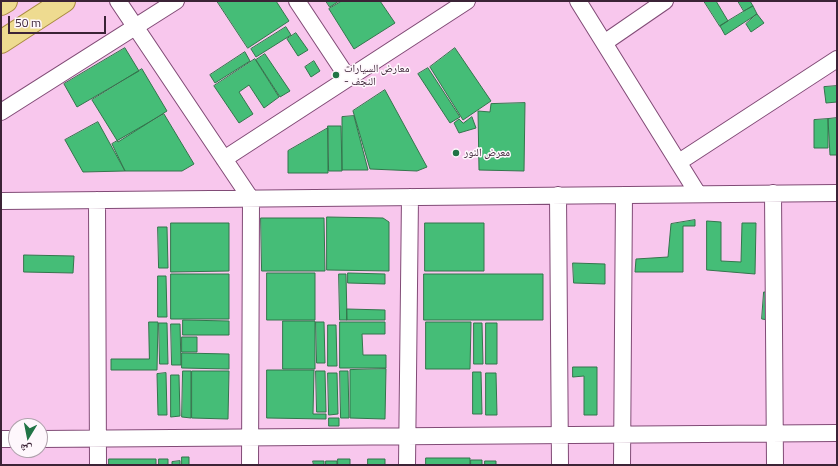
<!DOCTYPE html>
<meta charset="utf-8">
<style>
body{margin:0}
#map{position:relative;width:838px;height:466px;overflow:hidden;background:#f8c7ed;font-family:"Titillium Web","Noto Naskh Arabic",sans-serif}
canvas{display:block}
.frame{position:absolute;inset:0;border:2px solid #3b2336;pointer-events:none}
.north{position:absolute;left:8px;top:418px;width:40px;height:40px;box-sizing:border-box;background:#fef7fc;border:1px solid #b0a2ad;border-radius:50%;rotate:190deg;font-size:11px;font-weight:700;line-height:16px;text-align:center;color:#3b2336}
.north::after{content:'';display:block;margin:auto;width:14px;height:18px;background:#217446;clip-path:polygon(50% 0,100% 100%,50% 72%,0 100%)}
.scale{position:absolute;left:8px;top:16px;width:98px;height:18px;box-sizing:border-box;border:2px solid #3b2336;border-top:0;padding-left:5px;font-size:12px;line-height:14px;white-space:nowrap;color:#3b2336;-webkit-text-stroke:3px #fef7fc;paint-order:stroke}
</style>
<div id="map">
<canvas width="838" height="466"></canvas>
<div class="frame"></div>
<div class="north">ش</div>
<div class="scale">50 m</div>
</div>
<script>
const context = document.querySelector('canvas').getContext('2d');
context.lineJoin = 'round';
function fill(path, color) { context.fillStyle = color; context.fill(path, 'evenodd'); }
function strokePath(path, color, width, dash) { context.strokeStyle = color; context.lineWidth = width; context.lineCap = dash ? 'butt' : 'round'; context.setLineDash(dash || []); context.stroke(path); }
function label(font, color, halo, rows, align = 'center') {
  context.font = font + ' "Titillium Web","Noto Naskh Arabic",sans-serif'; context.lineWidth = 3; context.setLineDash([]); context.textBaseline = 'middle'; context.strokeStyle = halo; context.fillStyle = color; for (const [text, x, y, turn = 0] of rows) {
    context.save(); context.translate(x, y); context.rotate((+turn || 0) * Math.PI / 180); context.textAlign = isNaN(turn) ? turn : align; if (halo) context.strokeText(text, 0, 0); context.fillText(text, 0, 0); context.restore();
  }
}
const building = new Path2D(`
 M217 1H276L289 21 248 48Z
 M326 1H339L330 7Z
 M342 1H380L395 23 354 49 329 9Z
 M704 1H716L728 21 720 26Z
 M738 1H750L753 6 744 11Z
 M753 6 757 14 725 35 720 26Z
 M757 14 764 23 751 32 746 24Z
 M286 27 291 35 256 57 251 49Z
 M296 33 308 50 298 56 287 39Z
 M125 48 139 71 77 107 64 84Z
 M455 48 491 101 463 120 430 67Z
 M245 52 250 61 215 83 210 75Z
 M265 54 290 91 280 97 256 60Z
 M255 59 279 97 264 108 249 85 239 92 253 114 239 123 214 86Z
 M314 61 320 71 311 77 305 67Z
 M428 68 460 117 450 123 418 74Z
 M142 69 167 111 118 142 92 100Z
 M837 86V102L826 103 824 87Z
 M385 90 427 167 417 171 370 169 353 111Z
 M525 103 524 171 479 170 478 111 490 112 491 104Z
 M164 114 194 164 182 171H125L112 144Z
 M354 116 368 170H342V117Z
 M472 117 476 128 459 133 454 123 459 119 463 123Z
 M837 118V155H830L828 119Z
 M828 119V148H814V120Z
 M98 122 125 171 83 172 65 140Z
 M328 126H341L342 171H329Z
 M328 128V173H288V151Z
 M327 217 383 218 389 222V271L327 270Z
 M261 218H324L325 271H262Z
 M695 220V226H683V272H635L636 259 668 257 671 224Z
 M707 221 721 222V261L741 262 742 223H756L755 274 707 270Z
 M171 223H229V271L171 272Z
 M425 223H484V271H425Z
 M158 227H167L168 268H159Z
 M24 255 74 256 73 273 24 272Z
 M573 263 605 264V284L574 283Z
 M267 273H315V320H267Z
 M348 273 385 274V284L348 283Z
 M171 274H229V319H171Z
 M339 274H346L347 320H340Z
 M424 274H543V320H424Z
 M158 276H166L167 317H158Z
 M764 292H770L768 320 762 319Z
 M347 309 385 310V320H347Z
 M183 320 229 321V335H183Z
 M283 321H315V369H283Z
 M149 322H158L157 370H111V359H149Z
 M316 322H324L325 363H317Z
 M340 322H385V334H362L363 355H386V368H340Z
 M426 322H471L470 369H426Z
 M159 323H167L168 364H160Z
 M474 323H482L483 364H474Z
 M486 323H497V364H486Z
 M171 324H180L181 365H172Z
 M328 325H336L337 366H328Z
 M182 337H197V352H182Z
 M182 353 229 354V369L182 368Z
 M573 367H597V415H584V376L573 377Z
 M386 369 385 419 350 418V370Z
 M267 370H314L313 414H326V419L267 418Z
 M183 371H191V418L182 417Z
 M192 371H229L228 419 192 418Z
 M316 371H325L326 412H317Z
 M340 371H348L349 418H341Z
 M473 372H481L482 414H473Z
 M166 373 167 415H158L157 374Z
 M328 373H337L338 414 329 415Z
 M486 373H496L497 415H486Z
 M171 375H179L180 416 171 417Z
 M329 418H339V426H329Z
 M182 457H189V465H182Z
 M426 458H470V465H426Z
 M109 459H156V465H109Z
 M159 459H168V465H159Z
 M338 459H350V465H338Z
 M368 459H385V465H368Z
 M471 460H482V465H471Z
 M180 461V465H172V462Z
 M313 461H324V465H314Z
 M326 461H337V465H326Z
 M485 461H496V465H485Z`);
const street = new Path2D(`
 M118 1 251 199 250 465
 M297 1 348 78
 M578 1 698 194
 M604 43 665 1
 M1 112 176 1
 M224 159 467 1
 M679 162 837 59
 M773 193 775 465
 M558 195 560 465
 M97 200 98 465
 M2 201 837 193
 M1 439H16
 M40 439 837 433
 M407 465 410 197
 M622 465 624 195`);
const primary = new Path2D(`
 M1 4 6 1
 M1 42 64 1`);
const markers = [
 [336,75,4,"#217446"],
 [456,153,4,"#217446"]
];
const poiNames = [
 ["معارض السيارات",344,69],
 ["- النجف",344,82],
 ["معرض النور",464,153]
];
fill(building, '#45bd77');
strokePath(building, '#33754c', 1);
strokePath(street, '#814b76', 18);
strokePath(primary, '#a88b40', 24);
strokePath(street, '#fff', 16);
strokePath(primary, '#eedb90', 22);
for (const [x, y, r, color] of markers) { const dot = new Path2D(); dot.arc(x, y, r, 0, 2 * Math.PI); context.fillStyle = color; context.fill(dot); strokePath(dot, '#fef7fc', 1.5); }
label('11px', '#3b2336', '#fef7fc', poiNames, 'left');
</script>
